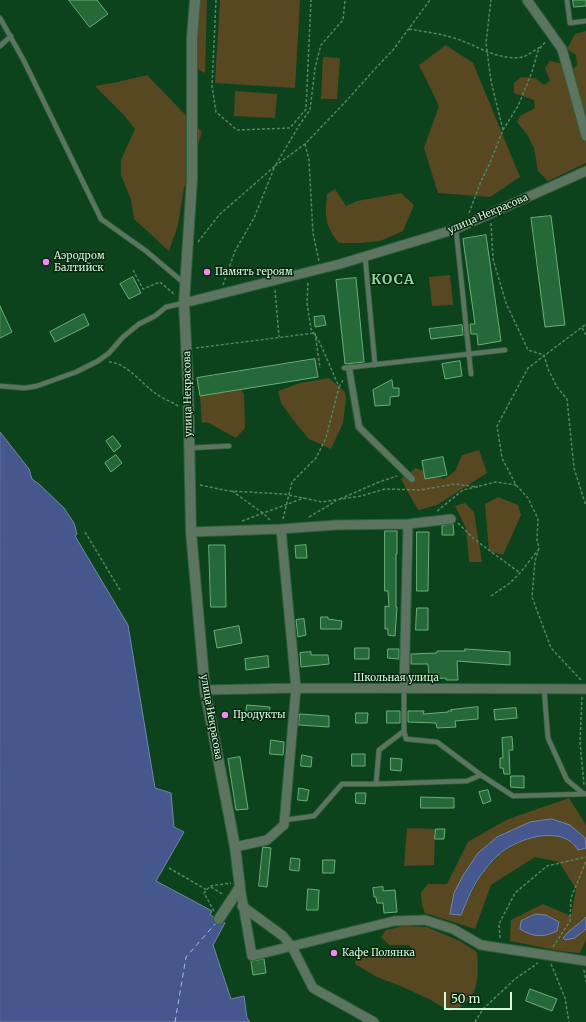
<!DOCTYPE html>
<meta charset="utf-8">
<style>
body{margin:0}
#map{position:relative;width:586px;height:1022px;overflow:hidden;background:#0c431d;font-family:Merriweather,serif}
canvas{display:block}
.scale{position:absolute;left:444px;top:992px;width:68px;height:18px;box-sizing:border-box;border:2px solid #d5f7da;border-top:0;padding-left:5px;font-size:12px;line-height:14px;white-space:nowrap;color:#d5f7da;-webkit-text-stroke:3px #082510;paint-order:stroke}
</style>
<div id="map">
<canvas width="586" height="1022"></canvas>
<div class="scale">50 m</div>
</div>
<script>
const context = document.querySelector('canvas').getContext('2d');
context.lineJoin = 'round';
function fill(path, color) { context.fillStyle = color; context.fill(path, 'evenodd'); }
function strokePath(path, color, width, dash) { context.strokeStyle = color; context.lineWidth = width; context.lineCap = dash ? 'butt' : 'round'; context.setLineDash(dash || []); context.stroke(path); }
function label(font, color, halo, rows, align = 'center') {
  context.font = font + ' Merriweather,serif'; context.lineWidth = 3; context.setLineDash([]); context.textBaseline = 'middle'; context.strokeStyle = halo; context.fillStyle = color; for (const [text, x, y, turn = 0] of rows) {
    context.save(); context.translate(x, y); context.rotate((+turn || 0) * Math.PI / 180); context.textAlign = isNaN(turn) ? turn : align; if (halo) context.strokeText(text, 0, 0); context.fillText(text, 0, 0); context.restore();
  }
}
const green = new Path2D(`
 M198 0H207L205 73 196 68 195 40Z
 M220 0H300L295 88 215 83Z
 M586 31V163L548 181 538 171 534 148 528 136 517 122 520 116 535 108 534 100 514 93V83L521 77 535 78 544 85 550 81 545 68 550 61 560 63 570 72 577 65 576 55 567 49 575 34Z
 M446 45 473 63 520 177 490 197 438 193 424 148 439 106 419 65Z
 M323 57 340 58 337 99H321Z
 M147 75 202 132 184 188 178 225 169 251 134 219 131 200 121 175V160L135 129 123 114 95 86 118 82Z
 M235 91 277 94 275 118 234 116Z
 M335 189 346 206 357 201 401 193 414 205 403 231 380 241 361 243H339C324 224 325 217 327 194Z
 M450 275 453 305 432 306 429 277Z
 M329 378 345 392 346 398 343 423 331 449 309 439 298 426 281 403 278 391 300 383Z
 M241 390 244 394 245 428 236 438 207 422 202 423 200 396Z
 M479 450 487 473 437 505 419 510 414 503 401 479 416 468 444 479 455 471 462 455Z
 M498 497 518 505 521 515 503 555 489 551 485 504Z
 M465 503 474 512 482 562H469L466 528 455 506Z
 M569 798 586 825V917L577 926 568 932 575 938 586 929V939L580 953 560 951 510 941 511 920 543 904 571 916 576 889 559 862 535 857 491 885 475 929 425 913 422 905 421 892 428 884H447L468 842 506 820ZM570 825V841L555 836 542 835 521 841 498 855 483 872 470 895 461 914 478 853Z
 M407 828 435 829 434 865 404 866Z
 M404 926 427 927 460 941 477 952C479 978 479 1004 449 1011L431 1000 403 987 377 977 355 964 356 957 363 958 388 955 415 956V950L408 945H389L381 937 386 930Z`);
const water = new Path2D(`
 M0 432 29 469 32 479 39 484 64 508 74 523 77 534 75 536 128 625 155 788 171 793 174 827 184 832 156 881 212 911 210 915 225 923 213 945 231 999 244 996 247 1018 250 1022H0Z
 M552 819 570 825 585 838 586 848 578 850C576 847 573 843 570 841 548 828 516 840 498 855 493 859 488 866 484 871 474 883 467 900 461 915L450 914 454 893 464 874 478 853 497 837 530 822Z
 M536 914 546 915 559 922 557 931C543 938 533 937 520 929L521 921Z
 M586 917V929L575 938 565 940 563 938C569 929 579 925 586 917Z`);
const ferry = new Path2D(`
 M175 1022 186 957 216 923`);
const building = new Path2D(`
 M69 0H97L108 14 90 27Z
 M573 0H586V6L574 7Z
 M551 216 565 325 545 327 531 218Z
 M486 235 501 341 478 345 477 334H471L470 324H475L463 239Z
 M133 277 141 293 129 299 120 284Z
 M356 278 364 362 345 364 336 280Z
 M0 306 12 332 0 338Z
 M84 314 89 325 55 342 50 332Z
 M324 316 326 325 315 327 314 317Z
 M462 325 463 335 431 339 429 329Z
 M315 359 318 377 200 396 197 378Z
 M460 361 462 376 445 379 442 364Z
 M392 380 393 388H399V396L390 397V405L375 406 373 390Z
 M113 436 121 446 114 452 106 441Z
 M116 455 122 463 111 472 105 463Z
 M443 457 447 475 425 479 422 461Z
 M453 524 454 535H442V526Z
 M385 531H397V554H396V607H397L395 636 388 635V629H385V606L389 607 388 591H385Z
 M417 532H429L428 591H417Z
 M209 545H225L226 607H211Z
 M306 545 307 558H296L295 546Z
 M417 608H428V630H416Z
 M321 617H328V619L342 621 341 629H321Z
 M304 619 306 635 298 637 296 620Z
 M239 626 242 643 217 648 214 631Z
 M355 648H369V659H355Z
 M388 649H399V659L388 658Z
 M465 649 510 652V665L457 661 458 680H446V678L429 679 428 664H411V654L437 653V651H465Z
 M311 652V655H328L329 664 301 667 300 653Z
 M268 656 269 667 246 670 245 659Z
 M247 705 270 707 269 718 246 716Z
 M478 707V719L455 721 456 727 437 728 436 723 408 722V711H424L423 714 448 712V711H452L451 710Z
 M516 708 517 718 495 720 494 710Z
 M387 711H400V723H387Z
 M356 713H368L367 723H356Z
 M300 714 329 716V727L299 725Z
 M512 737 513 750H509L510 774H504L503 768H500V758H503L502 738Z
 M271 740 284 742 283 755 270 754Z
 M352 754H365V766H352Z
 M302 755 312 757 311 767 301 766Z
 M240 757 248 809 236 810 228 759Z
 M391 758 402 759 401 771 391 770Z
 M511 776H524V788L511 787Z
 M299 788 309 790 307 801 298 800Z
 M488 790 491 801 483 804 479 792Z
 M356 793H366L365 804 356 803Z
 M421 797 454 798V808H421Z
 M436 829H445L444 839H435Z
 M263 847 271 848 267 887 259 886Z
 M291 858 300 859 299 871 290 870Z
 M323 860H335L334 873H323Z
 M383 887V891L395 890 397 912 384 913 383 903H377L376 897H374L373 888Z
 M308 889 319 890 318 910H307Z
 M264 959 266 973 253 975 251 962Z
 M530 989 557 999 552 1011 526 1001Z`);
const path = new Path2D(`
 M216 0 212 86 216 112 237 130 290 128 306 109 311 0
 M409 29C426 32 444 34 460 40 481 48 500 61 523 57 529 55 536 49 542 46
 M503 130 518 106 532 72 538 51 546 41
 M305 144 309 160 313 233 319 261
 M469 213 481 181 490 163 503 130 491 81 486 43 491 0
 M491 223 493 259 506 303 528 350 544 355 548 369 557 387 567 399 574 468 586 506
 M198 242 219 215 275 166 300 124 310 110 315 68 321 45 343 20 345 0
 M133 270 143 289 160 282 175 295
 M223 285 235 251 254 218 275 166 305 144 349 98 374 70 393 50 430 0
 M275 290 279 337
 M582 328 586 335
 M196 348 315 333 320 368
 M109 362C127 363 141 383 155 393 162 399 172 401 179 407
 M339 387 343 380
 M200 485 229 491 284 494 322 502 361 496 385 489 420 490 455 484 478 487
 M232 491 264 514 270 520
 M340 499 379 482 397 476
 M437 511 463 490 496 482 516 485
 M309 517 336 501
 M283 519 292 482 316 458 326 438 339 387 320 343 311 329 307 303 308 281
 M242 521 304 498
 M458 523 474 539 520 573
 M85 532 120 590
 M491 596 510 583 520 573 538 550
 M581 680 551 648 532 597 535 561 539 548 537 540 538 519 528 498 516 485 502 458 497 426 528 368 586 324
 M582 697 580 742 584 785
 M169 868 207 890
 M211 887 224 895
 M214 911 204 893 210 886 231 883
 M500 938 499 924 515 893 547 866 586 857
 M553 947 570 921 571 898 586 861
 M551 964 565 998 569 1022
 M584 970 586 982
 M475 1022 483 1009 515 979 538 963`);
const service = new Path2D(`
 M567 0 570 23 586 21
 M0 18 24 61 101 219 146 251 184 283
 M0 46 11 36
 M456 229 471 374
 M365 256 375 365
 M344 368 505 350
 M0 386 25 388 37 386 76 372 98 361 109 353 123 337 139 324 155 316 166 307 184 303
 M189 448 229 446
 M404 689V731L406 739 437 742 481 775 513 796 585 794
 M544 689 548 738 567 780 584 794
 M376 784 467 781 481 775
 M285 820 314 816 342 784H376L379 750 404 731`);
const pedestrian = new Path2D(`
 M349 368 359 427 412 479`);
const minor = new Path2D(`
 M527 0 562 49 586 136
 M184 303 340 264 456 229 586 171
 M191 532 281 529 336 525 408 524 451 519
 M404 689 408 524
 M205 690 296 688 586 689
 M235 847 267 840 284 825 296 688 281 529
 M240 887 252 956 394 921 425 920 453 929 481 945 586 961
 M242 906 283 936 292 947 313 988 374 1022`);
const tertiary = new Path2D(`
 M195 0 192 38V179L184 303 188 383 191 532 205 690 235 847 240 887 219 919`);
const markers = [
 [46,262,4,"#f589ee"],
 [207,272,4,"#f589ee"],
 [225,715,4,"#f589ee"],
 [334,953,4,"#f589ee"]
];
const streetNames = [
 ["улица Некрасова",488,214,-23],
 ["улица Некрасова",188,394,-91],
 ["Школьная улица",396,678],
 ["улица Некрасова",211,717,80]
];
const poiNames = [
 ["Аэродром",54,256],
 ["Балтийск",54,268],
 ["Память героям",215,272],
 ["Продукты",233,715],
 ["Кафе Полянка",342,953]
];
const districtNames = [
 ["КОСА",393,280]
];
fill(green, '#574821');
fill(water, '#46578e');
strokePath(water, '#7187a5', 1);
strokePath(ferry, '#a5bbfe', 1, [5, 4]);
fill(building, '#246937');
strokePath(building, '#6aaf78', 1);
strokePath(service, '#2c603b', 6);
strokePath(pedestrian, '#2c603b', 8);
strokePath(minor, '#2c603b', 11);
strokePath(tertiary, '#2c603b', 12);
strokePath(path, '#568563', 1.5, [3, 2]);
strokePath(service, '#5c7460', 4.5);
strokePath(pedestrian, '#5c7460', 6);
strokePath(minor, '#5c7460', 9);
strokePath(tertiary, '#5c7460', 10);
for (const [x, y, r, color] of markers) { const dot = new Path2D(); dot.arc(x, y, r, 0, 2 * Math.PI); context.fillStyle = color; context.fill(dot); strokePath(dot, '#082510', 1.5); }
label('10px', '#d5f7da', '#082510', streetNames);
label('10px', '#d5f7da', '#082510', poiNames, 'left');
context.letterSpacing = '1px';
label('bold 14px', '#91d79e', '#082510', districtNames);
context.letterSpacing = '0px';
</script>
